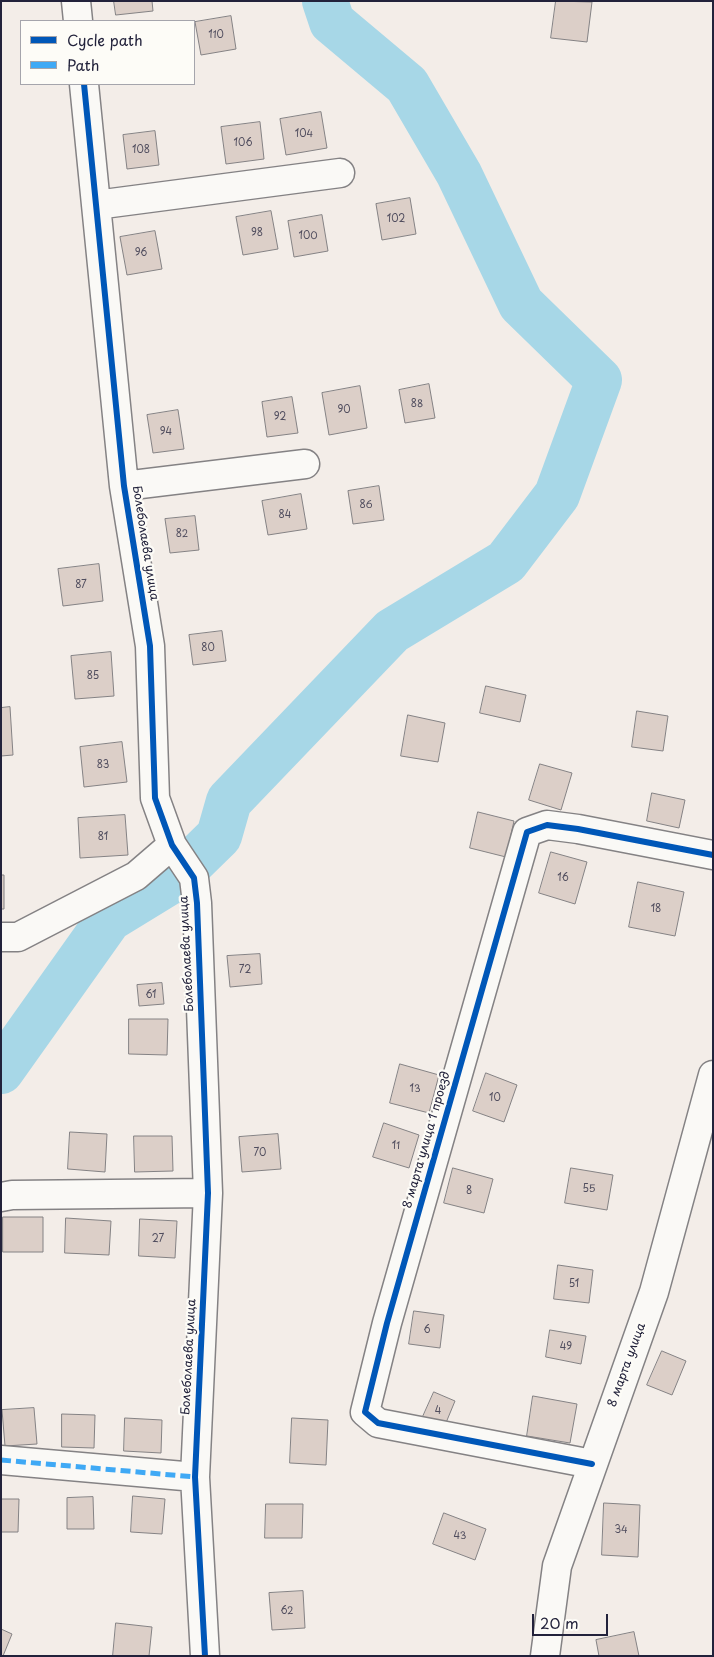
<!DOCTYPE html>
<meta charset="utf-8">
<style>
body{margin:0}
#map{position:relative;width:714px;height:1657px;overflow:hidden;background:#f3ede8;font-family:"Playpen Sans",sans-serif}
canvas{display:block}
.frame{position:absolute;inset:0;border:2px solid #22223b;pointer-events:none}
.legend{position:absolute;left:20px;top:20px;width:175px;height:65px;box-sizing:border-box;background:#fdfcf7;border:1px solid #a5a5ac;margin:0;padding:6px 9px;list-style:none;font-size:15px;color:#22223b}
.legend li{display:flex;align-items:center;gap:10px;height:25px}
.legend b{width:25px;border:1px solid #a5a5ac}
.scale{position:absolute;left:532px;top:1614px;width:76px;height:22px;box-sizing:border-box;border:2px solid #22223b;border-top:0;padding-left:6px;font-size:15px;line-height:18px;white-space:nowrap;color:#22223b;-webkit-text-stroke:4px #fdfcf7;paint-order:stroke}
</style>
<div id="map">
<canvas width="714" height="1657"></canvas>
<div class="frame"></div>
<ul class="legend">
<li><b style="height:6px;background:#0057b8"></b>Cycle path</li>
<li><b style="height:6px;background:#3fa9f5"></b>Path</li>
</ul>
<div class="scale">20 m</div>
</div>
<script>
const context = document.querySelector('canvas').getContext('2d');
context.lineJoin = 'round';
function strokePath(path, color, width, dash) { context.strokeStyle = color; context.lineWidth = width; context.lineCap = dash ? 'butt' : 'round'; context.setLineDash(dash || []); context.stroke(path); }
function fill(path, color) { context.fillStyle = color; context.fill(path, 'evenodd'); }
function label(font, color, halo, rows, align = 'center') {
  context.font = font + ' "Playpen Sans",sans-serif'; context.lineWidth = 4.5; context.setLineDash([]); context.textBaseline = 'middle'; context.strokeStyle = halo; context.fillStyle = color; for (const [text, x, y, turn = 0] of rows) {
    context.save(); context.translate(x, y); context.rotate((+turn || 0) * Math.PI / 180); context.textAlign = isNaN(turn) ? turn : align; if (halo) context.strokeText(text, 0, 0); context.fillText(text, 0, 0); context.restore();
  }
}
const river = new Path2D(`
 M1 1071 109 919 176 878 219 836 229 801 392 631 506 562 557 495 599 380 521 304 459 174 407 85 332 22 325 1`);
const building = new Path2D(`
 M114 1H152L153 11 116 15Z
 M556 1 592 2 587 42 551 38Z
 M231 16 236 49 201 55 195 22Z
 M321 112 327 148 286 155 280 119Z
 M260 122 264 159 226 164 221 127Z
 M155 131 159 165 127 169 123 135Z
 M410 198 416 234 382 240 376 204Z
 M271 211 278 249 243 255 236 217Z
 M322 215 328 251 294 257 288 221Z
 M155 231 162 269 127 275 120 237Z
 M429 384 435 418 405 423 399 390Z
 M360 386 367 428 329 435 322 393Z
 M292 397 298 433 267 437 262 402Z
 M178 410 184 449 153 453 147 415Z
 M379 486 384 520 353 524 348 491Z
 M301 494 307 529 268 535 262 501Z
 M195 516 199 550 170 553 165 519Z
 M99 564 103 601 63 606 58 569Z
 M222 631 226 661 193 665 189 635Z
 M111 652 114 696 75 699 71 656Z
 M486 686 526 695 520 722 480 713Z
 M10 707 13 755 1 756V708Z
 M637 711 668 716 663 751 632 747Z
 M408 715 445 723 438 762 401 756Z
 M122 742 127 782 84 787 80 747Z
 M540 764 572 773 561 810 529 800Z
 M652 793 685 800 679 828 647 821Z
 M478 812 514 821 506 857 470 848Z
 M125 815 128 855 80 858 78 818Z
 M551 852 587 862 575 904 539 893Z
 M1 875H4V909H1Z
 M638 882 684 892 675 936 629 927Z
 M260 954 262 984 230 987 227 956Z
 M162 983 164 1004 139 1006 137 985Z
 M129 1019H168L167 1055 129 1054Z
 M400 1064 439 1075 429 1113 390 1103Z
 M486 1073 517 1085 504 1122 473 1111Z
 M384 1123 419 1135 409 1168 373 1157Z
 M70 1132 107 1134 105 1172 68 1169Z
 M278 1134 281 1169 242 1172 239 1137Z
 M134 1136H172L173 1171 135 1172Z
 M453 1168 493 1179 484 1213 444 1203Z
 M571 1168 613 1175 607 1210 565 1203Z
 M3 1217H43V1252H3Z
 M66 1218 111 1221 109 1255 65 1253Z
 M140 1219 177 1221 175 1258 139 1256Z
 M558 1265 593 1270 589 1303 554 1299Z
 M414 1311 444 1315 440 1348 409 1344Z
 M550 1330 586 1336 581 1364 546 1357Z
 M662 1351 686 1361 672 1395 647 1385Z
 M434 1392 455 1401 443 1430 421 1421Z
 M533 1396 577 1404 570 1443 527 1436Z
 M34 1408 37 1444 5 1446 2 1410Z
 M62 1414 95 1415 94 1448 62 1447Z
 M125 1418 162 1420 161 1453 124 1451Z
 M292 1418 328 1420 326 1465 290 1463Z
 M133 1496 165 1499 162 1534 131 1532Z
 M93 1497 94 1529H67V1498Z
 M1 1499H19L18 1532H1Z
 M604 1503 640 1505 638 1557 602 1555Z
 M266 1504H303L302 1538H265Z
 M444 1513 486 1529 475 1560 433 1544Z
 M303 1591 305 1628 272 1630 269 1593Z
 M116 1623 152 1627 149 1656H113Z
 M1 1629 12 1634 3 1656H1Z
 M634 1632 639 1656H599L596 1640Z`);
const minor = new Path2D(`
 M76 1 78 21
 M84 84 124 486 150 646 155 798 172 845 194 878 197 903 208 1193 195 1477 205 1656
 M96 205 340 173
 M124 486 305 464
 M1 937H18L136 876 172 845
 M1 1197 12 1195 208 1193
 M1 1460 195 1477
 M592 1464 378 1423 365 1412 387 1323 527 832 547 825 578 829 713 855
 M545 1656 557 1566 654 1292 713 1075`);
const quiet = new Path2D(`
 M1 1460 195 1477`);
const cycleway = new Path2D(`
 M84 84 124 486 150 646 155 798 172 845 194 878 197 903 208 1193 195 1477 205 1656
 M592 1464 378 1423 365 1412 387 1323 527 832 547 825 578 829 713 855`);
const numberNames = [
 ["110",216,35],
 ["104",304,134],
 ["106",243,143],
 ["108",141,150],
 ["102",396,219],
 ["98",257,233],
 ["100",308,236],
 ["96",141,253],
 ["88",417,404],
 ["90",344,410],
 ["92",280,417],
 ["94",166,432],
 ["86",366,505],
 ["84",285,515],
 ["82",182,534],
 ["87",81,585],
 ["80",208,648],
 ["85",93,676],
 ["83",103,765],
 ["81",103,837],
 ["16",563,878],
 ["18",656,909],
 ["72",245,970],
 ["61",151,995],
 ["13",415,1089],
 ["10",495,1098],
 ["11",396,1146],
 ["70",260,1153],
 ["55",589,1189],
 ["8",469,1191],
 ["27",158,1239],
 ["51",574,1284],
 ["6",427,1330],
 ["49",566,1347],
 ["4",438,1411],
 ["34",621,1530],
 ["43",460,1536],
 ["62",287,1611]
];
const streetNames = [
 ["Болеболаева улица",145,543,81],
 ["Болеболаева улица",187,954,-93],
 ["8 марта улица 1 проезд",427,1140,-74],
 ["Болеболаева улица",189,1357,-87],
 ["8 марта улица",627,1365,-70]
];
strokePath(river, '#a7d7e7', 46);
fill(building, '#dccfc8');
strokePath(building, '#848284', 1);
strokePath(minor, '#848284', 31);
strokePath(minor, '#faf9f6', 28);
strokePath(quiet, '#3fa9f5', 5, [10, 5]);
strokePath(cycleway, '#0057b8', 6);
label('10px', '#504d5e', null, numberNames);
label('12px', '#22223b', '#fdfcf7', streetNames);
</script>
